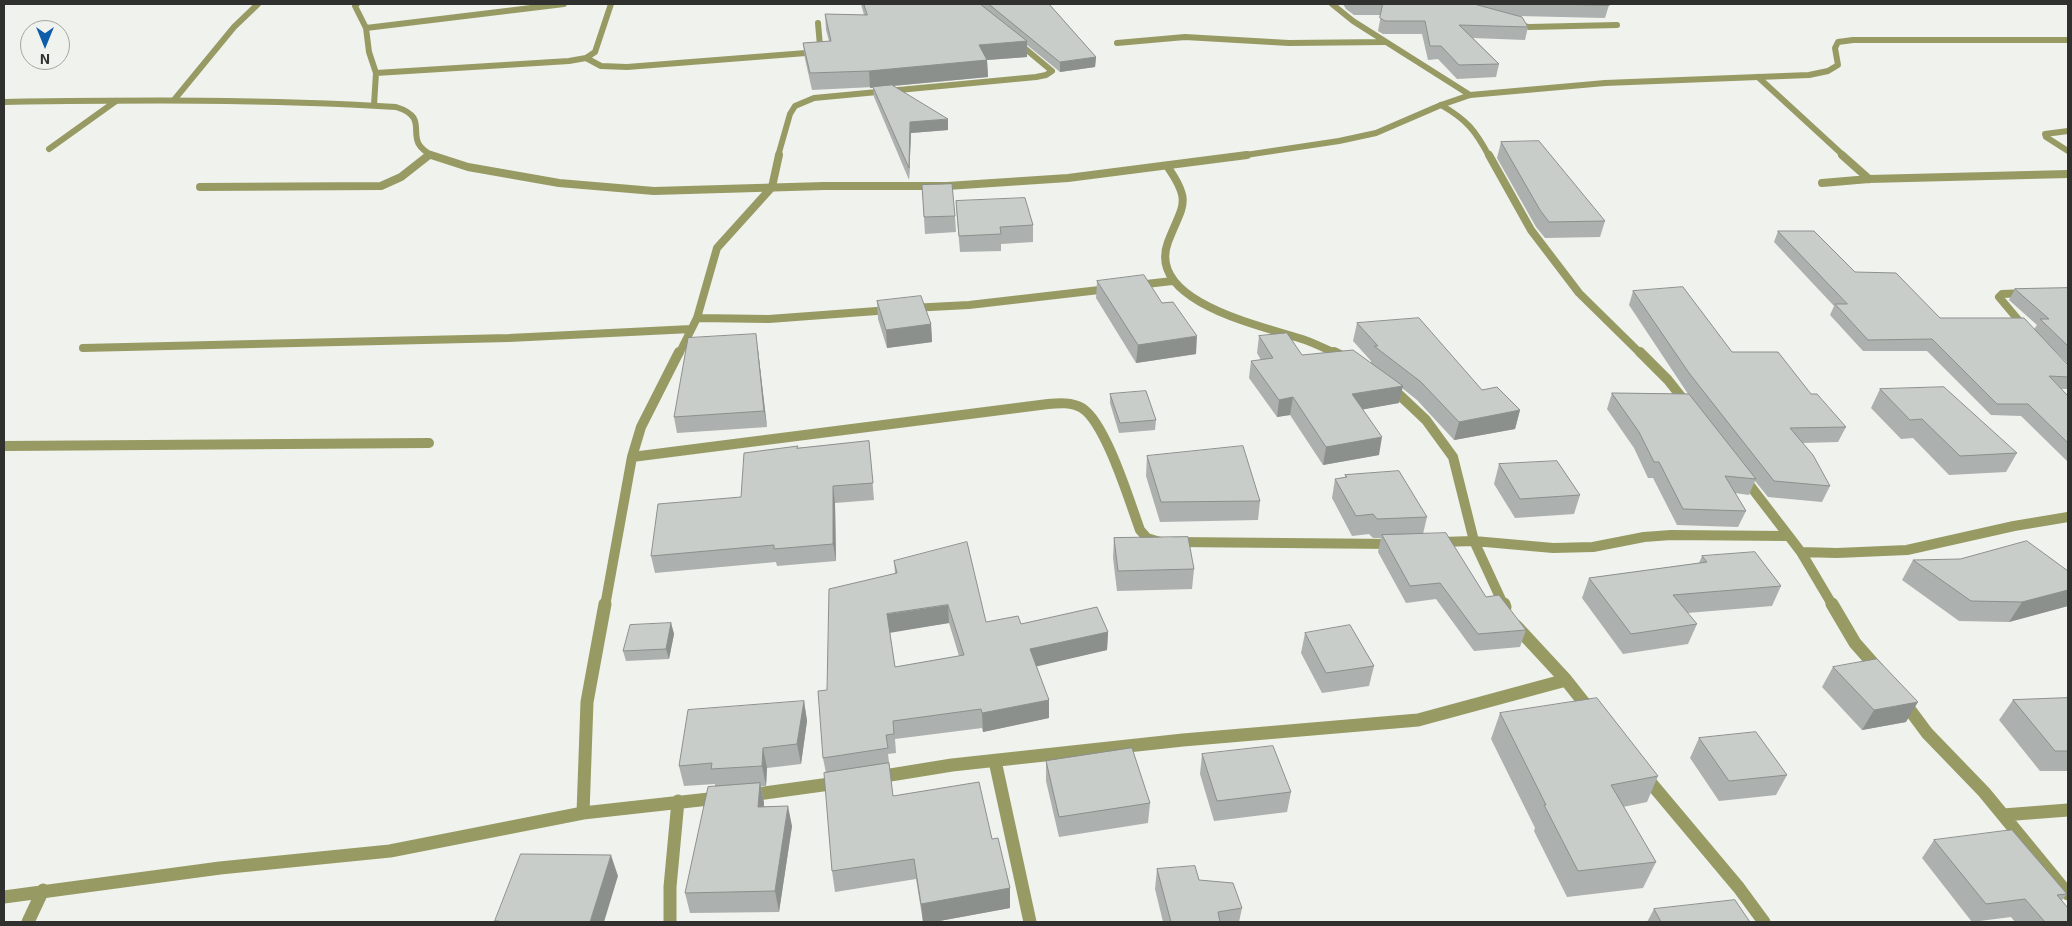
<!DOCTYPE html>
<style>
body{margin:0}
#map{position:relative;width:2072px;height:926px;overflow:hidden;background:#eff2ed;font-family:"Exo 2",sans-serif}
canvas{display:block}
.frame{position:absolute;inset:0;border:5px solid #30312f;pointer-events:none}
.north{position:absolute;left:20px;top:20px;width:50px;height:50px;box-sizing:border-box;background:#eff2ed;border:1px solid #a3a5a1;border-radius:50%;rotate:180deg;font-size:14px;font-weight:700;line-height:20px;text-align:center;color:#30312f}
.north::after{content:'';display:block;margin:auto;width:18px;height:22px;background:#0d5dab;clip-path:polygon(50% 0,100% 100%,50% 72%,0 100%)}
</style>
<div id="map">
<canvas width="2072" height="926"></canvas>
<div class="frame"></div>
<div class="north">N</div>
</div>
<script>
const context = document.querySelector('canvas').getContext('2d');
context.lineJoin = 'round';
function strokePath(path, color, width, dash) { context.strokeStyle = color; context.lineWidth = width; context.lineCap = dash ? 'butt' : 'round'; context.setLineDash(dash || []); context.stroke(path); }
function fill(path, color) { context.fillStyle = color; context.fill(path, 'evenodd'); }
const minorFar3 = new Path2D(`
 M357 4 355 6 366 28 369 52 376 73 374 105
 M1332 4 1353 21 1470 95
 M1516 25 1529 27 1617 25
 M366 28 564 4
 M1117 43 1185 37 1289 43 1385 42
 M586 58 601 66 627 67 806 53 816 50 820 46 818 23
 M376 73 569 61 586 58 595 52 611 4
 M1758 77 1844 156
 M174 100 234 27 258 4
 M1441 105C1467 120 1475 130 1489 156
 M2068 131 2045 134 2046 137 2068 151
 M49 149 116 101
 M427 156 430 154
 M778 156 790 114 795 106 814 98 1036 77 1046 75 1052 71 1016 41`);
const minorFar2 = new Path2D(`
 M1489 155 1531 230 1579 293 1641 354
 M1842 155 1869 179
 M1167 166C1193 203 1182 205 1168 242 1145 303 1267 327 1305 340 1316 344 1326 349 1337 354
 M1822 183 1869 179 2068 174
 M200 187 381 186 401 177 429 155
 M1138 285 1172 281
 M2025 293 2002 294 1999 297 2025 328
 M911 308 969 305 1108 289
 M697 318 769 319 890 310
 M83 348 509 338 691 329
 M679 354 697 318 717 248 772 187 779 155`);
const minorFar1 = new Path2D(`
 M1334 352 1344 357
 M1640 352 1668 380 1687 404
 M1390 386 1426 420 1453 457 1474 541 1504 606
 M4 446 429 443
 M632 457 1048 404C1059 403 1072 402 1082 408 1106 423 1130 503 1140 530L1147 538 1160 542
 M1745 479 1801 552 1833 606
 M1175 542 1393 544
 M1440 542 1474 541 1553 548 1593 547 1644 537 1671 535 1787 536
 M1801 552 1837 553 1907 550 2014 526 2068 517
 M605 606 632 457 641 427 679 352`);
const minor = new Path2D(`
 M1504 604 1505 607
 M1832 604 1855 643 1878 669
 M1516 626 1566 680 1589 709
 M1904 702 1927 733 1984 792 2068 894
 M995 761 1030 922
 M1645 776 1739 888 1764 922
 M878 777 952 765 1183 740 1418 720 1566 680
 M750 795 837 783
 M583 813 587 702 605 604
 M2003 815 2068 810
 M4 897 220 868 390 851 583 813 718 798
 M28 922 43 890
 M670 922V887L678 801`);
const tertiaryFar1 = new Path2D(`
 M4 102C135 100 265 99 396 107 435 119 398 140 434 156
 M1239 156 1339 141 1376 133 1441 105 1470 95 1605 83 1809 75 1828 71 1838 65 1835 48 1838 42 1853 40H2068`);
const tertiary = new Path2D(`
 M431 155 468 167 559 183 654 191 824 186H947L1068 178 1247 155`);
const wall = new Path2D(`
 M861 4H1049L1096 57 1095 67 1060 72 1027 45V57L987 60 988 77 893 86 948 130 911 133 909 180 874 97 873 87 812 90 805 59 803 43 829 41 826 30 825 14 864 15Z
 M1343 4H1608L1609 5 1605 18 1518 16 1528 27 1525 40 1473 38 1499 64 1496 77 1457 79 1438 59 1428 60 1422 34H1383L1378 31 1381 15H1354L1346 9Z
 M1501 142 1605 221 1600 237 1545 238 1536 227 1497 158Z
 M922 185 955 216 956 232 925 234Z
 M956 201 1033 225V242L1001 244V251L960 252 957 218Z
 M1778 231 1940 318 2034 329 2037 325 2009 300 2015 289 2068 288V364L2041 337 2068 365V389H2061L2068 396V462L2021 416 1991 415 1927 351H1863L1830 315 1834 306 1774 242Z
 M1097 281 1196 354 1136 363 1096 298Z
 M1633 291 1732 352 1811 394 1846 427 1838 442 1802 443 1830 486 1822 502 1768 497 1755 481 1749 495 1735 493 1746 511 1738 527 1677 525 1653 478H1648L1634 448 1607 409 1612 393 1688 394 1629 305Z
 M877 301 931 324 932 342 887 348 878 319Z
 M1357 323 1520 410 1515 429 1454 440 1417 400 1402 388 1399 403 1363 409 1379 455 1323 465 1290 415 1277 417 1249 378 1251 361 1261 360 1257 353 1259 336 1302 355 1371 363V361L1353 341Z
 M758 350 767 427 677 433 674 417Z
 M1880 389 2017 453 2006 472 1949 475 1913 438 1901 439 1871 408Z
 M1110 394 1156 420 1155 430 1119 433 1110 403Z
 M869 441 874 500 835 503 836 561 777 566 776 562 655 573 651 556 741 497 798 448Z
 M1147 456 1260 501 1258 520 1160 522 1146 476Z
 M1499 464 1580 495 1574 514 1515 518 1494 484Z
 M1345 475 1427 517 1423 534 1486 597 1526 630 1520 647 1474 651 1436 599 1406 603 1378 552 1381 538H1373L1369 534 1352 536 1332 498 1335 479 1345 478Z
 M1114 538 1194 569 1192 589 1117 591 1113 558Z
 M1702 556 1781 586 1772 606 1687 613 1697 624 1688 644 1623 654 1582 598 1589 578 1699 563Z
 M1913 560 2068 571V606L2009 622 1959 621 1902 580Z
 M894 561 986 622 1108 632 1107 650 1036 666 1049 700V718L983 732 982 728 895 739 896 753 888 754 893 796 992 839 1010 888V908L934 922H923L916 879 835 892 832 871 826 773 823 758 827 690 895 574ZM949 623 959 656 895 667 890 632Z
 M671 623 674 634 669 659 626 661 623 651Z
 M1305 633 1374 666 1369 686 1322 693 1301 653Z
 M1833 667 1906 722 1862 730 1822 687Z
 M2068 698V771H2040L1999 720 2013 700Z
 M804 701 807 721 801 764 767 768 766 786H761L764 803V806L792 826 779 912 690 913 685 893 715 786V784L684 786 679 766Z
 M1500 713 1658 776 1647 802 1623 807 1656 862 1643 888 1567 897 1534 831 1535 828 1491 739Z
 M1699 738 1787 775 1776 795 1719 801 1690 758Z
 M1202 754 1291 792 1287 812 1214 821 1200 774Z
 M1046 761 1150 803 1148 823 1059 837 1046 781Z
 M1934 840 2067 894 2062 900 2068 922H2015L2011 917 1972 922 1922 858Z
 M1157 869 1199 880 1242 908 1239 922H1163L1155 889Z
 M1654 909 1750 922H1647Z`);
const shadedWall = new Path2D(`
 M1027 41V57L987 60 988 77 870 88 869 71 979 45Z
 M1096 57 1095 67 1060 72V62Z
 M948 119V130L911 133 909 180V168L910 122Z
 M931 324 932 342 887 348 886 330Z
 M756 334 758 350 767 427 764 411Z
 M1197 336 1196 354 1136 363 1138 345Z
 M1403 386 1399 403 1349 412 1352 394Z
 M1293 397 1290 415 1277 417 1279 400Z
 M1520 410 1515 429 1454 440 1459 422Z
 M1382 437 1379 455 1323 465 1326 447Z
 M833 486 835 503 836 561 833 544Z
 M2068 590V606L2009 622 2022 602Z
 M948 605 949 623 889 633 887 614Z
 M671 623 674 634 669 659 666 649Z
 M1108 632 1107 650 1030 668V649Z
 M1049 700V718L983 732 982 713Z
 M804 701 807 721 801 764 797 744Z
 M1918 702 1906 722 1862 730 1874 710Z
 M763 748 767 768 766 786 762 766Z
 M760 783 764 803 762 827 758 807Z
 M788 806 792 826 779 912 775 891Z
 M611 855 618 876 604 922H590Z
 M1010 888V908L934 922H923L921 904Z`);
const building = new Path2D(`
 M864 4H980L1027 41 979 45 987 60 869 71 810 73 803 43 831 41 825 14 867 15Z
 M989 4H1049L1096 57 1060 62Z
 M1383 4H1474L1522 17 1528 27 1459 25 1499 64 1459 65 1441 46H1430L1425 21H1385L1380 18Z
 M1546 4H1608L1609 5Z
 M892 85 948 119 910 122 909 168 873 87Z
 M1539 141 1605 221 1549 222 1540 210 1501 142Z
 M952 184 955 216 924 217 922 185Z
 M1025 198 1033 225 1000 227 1001 234 959 236 956 201Z
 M1778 231H1814L1855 272 1896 273 1940 318H2024L2068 365V377L2049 376 2068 396V443L2028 404H1997L1932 339 1868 340 1835 304H1847Z
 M1144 275 1162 303 1173 302 1197 336 1138 345 1097 281Z
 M1683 287 1732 352H1778L1811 394H1817L1846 427 1790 428 1813 455 1830 486 1774 481 1689 373 1633 291Z
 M2068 288V346L2040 319H2049L2015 289Z
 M921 296 931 324 886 330 877 301Z
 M1419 318 1482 390 1497 387 1520 410 1459 422 1421 382 1374 346H1378L1357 323Z
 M1287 333 1302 355 1353 350 1403 386 1352 394 1382 437 1326 447 1293 397 1279 400 1251 361 1273 358 1259 336Z
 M756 334 764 411 674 417 688 338Z
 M1944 387 2017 453 1960 456 1922 419 1910 420 1880 389Z
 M1146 391 1156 420 1120 423 1110 394Z
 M1612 393 1689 394 1756 479 1725 476 1746 511 1683 509 1659 462H1654L1639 432Z
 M869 441 873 483 833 486V544L774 549V545L651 556 658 504 741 497 744 453 798 446 797 448Z
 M1243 446 1260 501 1161 502 1147 456Z
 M1557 461 1580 495 1520 499 1499 464Z
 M1399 471 1427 517 1377 519 1373 514 1356 516 1335 479 1347 477 1345 475Z
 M1446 533 1486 597 1499 595 1526 630 1478 634 1440 583 1410 586 1382 535Z
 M1188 537 1194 569 1118 571 1114 538Z
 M2027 541 2068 571V590L2022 602 1971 601 1913 560 1960 559Z
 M967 542 986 622 1018 616 1021 624 1097 607 1108 632 1030 649 1049 700 982 713 981 709 893 721 894 734 886 735 888 748 823 758 818 691 827 690 829 589 897 573 894 561ZM948 605 964 655 895 667 887 614Z
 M1755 552 1781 586 1673 595 1697 624 1631 634 1589 578 1707 562 1702 556Z
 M671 623 666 649 623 651 630 625Z
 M1350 625 1374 666 1326 673 1305 633Z
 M1877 659 1918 702 1874 710 1833 667Z
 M1597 698 1658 776 1611 785 1656 862 1578 871 1544 805H1546L1500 713Z
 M2068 698V751H2055L2013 700Z
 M804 701 797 744 763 748 762 766 711 769 712 763 679 766 688 710Z
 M1756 732 1787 775 1729 781 1699 738Z
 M1273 746 1291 792 1217 801 1202 754Z
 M1132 748 1150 803 1059 817 1046 761Z
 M889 763 893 796 979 782 992 839 998 838 1010 888 921 904 914 859 832 871 824 773Z
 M760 783 758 807 788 806 775 891 685 893 708 787Z
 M2012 830 2067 894 2057 895 2068 908V922H2045L2025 899 1986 904 1934 840Z
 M521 854 611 855 590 922H499V921H495Z
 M1195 866 1199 880 1233 883 1242 908 1218 912 1220 922H1171L1157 869Z
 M1735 900 1750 922H1661L1654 909Z`);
strokePath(minorFar3, '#979a63', 6);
strokePath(minorFar2, '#979a63', 8);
strokePath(minorFar1, '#979a63', 10);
strokePath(minor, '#979a63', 13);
strokePath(tertiaryFar1, '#979a63', 6);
strokePath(tertiary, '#979a63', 8);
fill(wall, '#acb0ae');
fill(shadedWall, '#8c908d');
fill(building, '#c8cdca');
strokePath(building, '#8c908d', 1);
</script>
